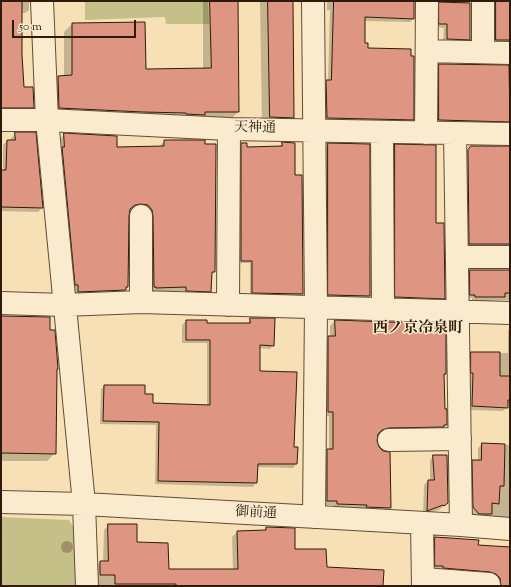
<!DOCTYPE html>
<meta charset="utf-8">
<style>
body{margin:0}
#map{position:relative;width:511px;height:587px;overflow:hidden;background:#f7e0b5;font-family:"Sorts Mill Goudy",serif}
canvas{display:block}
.frame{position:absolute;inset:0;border:2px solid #2f1b0b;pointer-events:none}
.scale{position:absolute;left:12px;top:20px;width:124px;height:18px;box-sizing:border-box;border:2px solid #2f1b0b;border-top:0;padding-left:5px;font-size:12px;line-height:14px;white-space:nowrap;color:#2f1b0b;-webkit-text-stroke:3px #faebcf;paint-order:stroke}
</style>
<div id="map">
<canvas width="511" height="587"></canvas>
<div class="frame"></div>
<div class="scale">50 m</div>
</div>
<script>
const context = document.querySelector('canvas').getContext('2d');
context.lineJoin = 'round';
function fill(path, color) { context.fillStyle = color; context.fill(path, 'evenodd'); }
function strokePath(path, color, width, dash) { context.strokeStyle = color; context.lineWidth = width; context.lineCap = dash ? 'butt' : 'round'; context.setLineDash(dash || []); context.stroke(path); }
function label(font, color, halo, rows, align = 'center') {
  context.font = font + ' "Sorts Mill Goudy","Noto Serif JP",serif'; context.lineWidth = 3; context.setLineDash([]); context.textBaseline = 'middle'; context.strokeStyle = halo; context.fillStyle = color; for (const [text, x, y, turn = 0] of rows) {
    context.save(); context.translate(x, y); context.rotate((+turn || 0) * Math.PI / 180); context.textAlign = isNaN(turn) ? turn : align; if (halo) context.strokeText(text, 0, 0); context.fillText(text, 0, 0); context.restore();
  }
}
const green = new Path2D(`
 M85 1H208L209 24H166L165 17 85 20Z
 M1 517 69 520 76 531 77 586H1Z`);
const shadow = new Path2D(`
 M1 1H29V10L25 13H21L23 88 33 107 29 111H1Z
 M203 1H237L238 112 230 120 51 116 50 85 58 77H64V32L72 24 144 23 145 70 203 69Z
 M260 1H292L293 117 285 125H262Z
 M327 1H414L413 18 410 22 364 21V44L413 119 409 123 323 122V84L328 81 330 10H327Z
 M435 1H470V39L466 43 443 42 444 28 436 27Z
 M491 1H510V45L492 44Z
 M439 65 510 66V126L435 124 436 69Z
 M16 134H35L42 208 38 212 1 211V171H3V145L7 141H11V138Z
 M65 134 116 148H161V144L165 141 214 271 211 275 210 291 207 295 183 294V291H153V290H150L137 207 129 210 128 287 122 293 75 295V288H72L59 152 61 149V138Z
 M283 143 302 294 300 297 250 295V263H238L239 147 242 144 246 148 280 146Z
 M327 145H369V296L366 299 325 298 324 149Z
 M395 145 435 146V224L444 298 441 301 393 300 392 149Z
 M471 147 510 148V249L466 248 464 154Z
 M470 270H510V305H508L509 300 472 301V298H467L466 274Z
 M1 317 57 369 56 370 55 453 47 461H1Z
 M251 319 273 345 270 349 259 348V372L293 448 296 464 293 468 257 467 256 483 253 487 155 484 156 425 100 424 101 389 104 386 144 395 152 404 207 406V343H182V325L186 321 206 324H247Z
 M335 321 414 333 445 374 443 375 444 410 446 424 441 429 383 432 377 434 376 441 390 507 385 512 333 508V505H322L323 455 329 450V416H323L324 342 329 337H330V326Z
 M510 328V403H507V407L503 411 469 410 470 376H468V357L471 353H508V330Z
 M482 444 510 445V517L488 516 486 518 475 517 470 512 469 465 473 461H478V448Z
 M434 456 447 503 439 510 423 514 424 485 428 481H430V460Z
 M109 525 136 543 168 570H233L232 537 237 532 263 531 266 528 294 550 326 568 382 586H96L95 567 100 562H103L104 530Z
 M435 538 477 546 510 548V586H499L441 570V568H433V540Z`);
const building = new Path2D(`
 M1 1H22V55L24 87H33L34 108H1Z
 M210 1H238L239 112H205V115L186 114V113L143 112 59 108 58 76 72 75V23L145 22 146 69 211 68Z
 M268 1H293L294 118 270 117Z
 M334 1H414V19L365 17V43H368V48L411 49V56H414V120L327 118 326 80H331Z
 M496 1H510V40H496Z
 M439 2 470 3V40L447 39V24H439Z
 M439 64 509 65 510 122 439 120Z
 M15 132H36L43 208 1 207V170H6L7 140H15Z
 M64 133 117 136V147L164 146V140H205V144H216L215 272H212L211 292 186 291V287L156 288V287H154L153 216 152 210 148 205 141 204 135 205 130 209 129 216 128 287H126V290L78 292V285H75L62 147H64Z
 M282 142 295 143V175H302L303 294 252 293V261H241V143H247V147L282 146Z
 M328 143 370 144V296L328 295Z
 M395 144 436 145V223H444L445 299 395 297Z
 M471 146H510V244H469L468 150Z
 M470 270H510V293H505V297H475V295H470Z
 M1 316 50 317V330H55L58 369H57L56 454 1 453Z
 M250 318H275L274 346 260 345V371L297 372 294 447H298L297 464H258L257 483 158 481 159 422 103 421 104 385H145V394H153V403L210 405V340H186V320H207V323H250Z
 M335 320 415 323V332L446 331V374H444L445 409H447V425H444V427L389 428 382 430 378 434 377 441 379 447 383 451 390 452 391 508 366 507 367 505 337 504V501H327V449H333V412H328V336H335Z
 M471 352H500V376H510V400H508V408L472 406 473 373H471Z
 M482 443 505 444 504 486H500L499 504 492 503V514H479L473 507 472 460H481Z
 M433 455H447L448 503 444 506 443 505 427 511 428 480H434Z
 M108 524H137V542L168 543 169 569H238L237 531 266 530V527L295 528V549H326L327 567 384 570 383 586H176V584H115V575H100V561H108Z
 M435 537 479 540 478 545 510 547V586H501L500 578 496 574 490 572 443 568V566H435Z`);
const minor = new Path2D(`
 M42 1 47 120 84 504 87 586
 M313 1 316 307 314 517
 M483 1V52
 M427 51 510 53
 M1 120H47L229 129 510 134
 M382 132 383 310
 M426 133 427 1
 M455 133 461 525
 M141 216V302
 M458 257H510
 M1 303 64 305 141 302 510 313
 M228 305 229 129
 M389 440 460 439
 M1 502 84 504 461 525 510 529
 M422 523 423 586
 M424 579 489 584`);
const trees = [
 [67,547]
];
const streetNames = [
 ["天神通",255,129,1],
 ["御前通",256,514,3]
];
const neighbourhoodNames = [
 ["西ノ京冷泉町",418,329]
];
fill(green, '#c4c088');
fill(shadow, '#0003');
fill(building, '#de9683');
strokePath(building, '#2f1b0b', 1);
strokePath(minor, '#614c36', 24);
strokePath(minor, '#faebcf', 22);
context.fillStyle = '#a28f6c';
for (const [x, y] of trees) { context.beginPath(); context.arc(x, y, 6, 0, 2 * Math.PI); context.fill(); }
label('14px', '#2f1b0b', '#faebcf', streetNames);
label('bold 15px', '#2f1b0b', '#faebcf', neighbourhoodNames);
</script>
